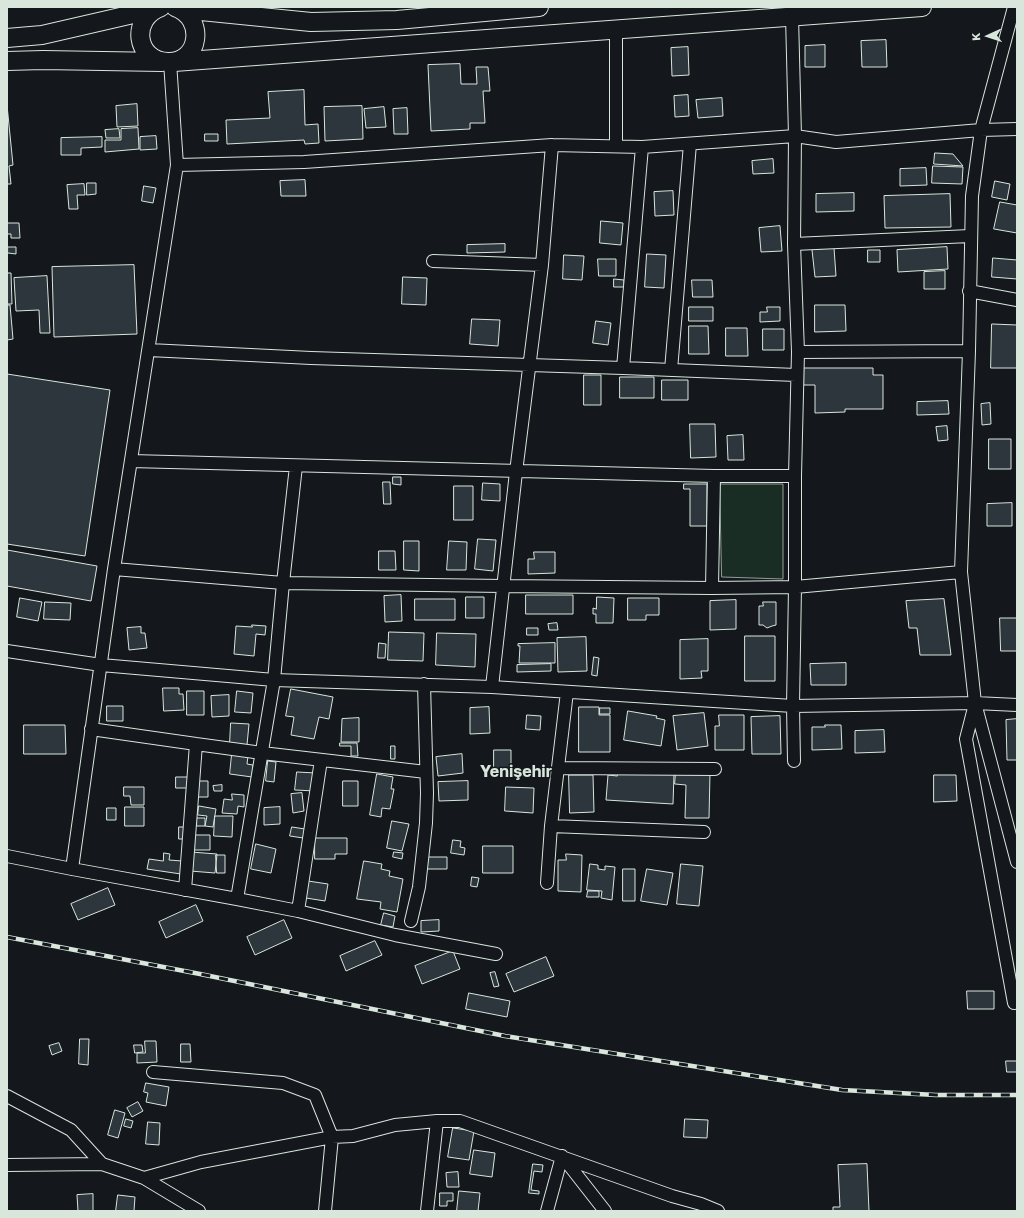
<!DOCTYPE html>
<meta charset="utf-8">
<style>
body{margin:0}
#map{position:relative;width:1024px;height:1218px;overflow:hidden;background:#14181c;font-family:"Golos Text",sans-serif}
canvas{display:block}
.frame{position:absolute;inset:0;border:8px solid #d8e6dc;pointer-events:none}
.north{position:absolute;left:968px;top:16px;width:40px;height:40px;-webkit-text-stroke:3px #14181c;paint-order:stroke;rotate:267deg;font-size:11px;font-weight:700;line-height:16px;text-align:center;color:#d8e6dc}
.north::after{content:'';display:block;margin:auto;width:14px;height:18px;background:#d8e6dc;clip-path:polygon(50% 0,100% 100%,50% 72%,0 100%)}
</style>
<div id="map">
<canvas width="1024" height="1218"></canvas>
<div class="frame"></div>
<div class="north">K</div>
</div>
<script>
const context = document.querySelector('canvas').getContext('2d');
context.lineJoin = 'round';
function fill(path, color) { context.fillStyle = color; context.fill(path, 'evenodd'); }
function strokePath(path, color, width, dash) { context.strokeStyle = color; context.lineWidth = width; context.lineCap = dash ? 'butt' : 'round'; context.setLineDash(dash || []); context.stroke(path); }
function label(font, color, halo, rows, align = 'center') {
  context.font = font + ' "Golos Text",sans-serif'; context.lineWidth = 3; context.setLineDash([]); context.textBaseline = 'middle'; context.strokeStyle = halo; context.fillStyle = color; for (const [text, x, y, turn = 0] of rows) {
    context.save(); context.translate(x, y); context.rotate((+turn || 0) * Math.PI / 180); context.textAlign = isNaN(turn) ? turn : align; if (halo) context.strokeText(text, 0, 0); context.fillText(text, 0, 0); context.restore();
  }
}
const green = new Path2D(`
 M720 484H783V579L722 577Z`);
const building = new Path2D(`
 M886 40 887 67H862L861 41Z
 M825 45V67H805V46Z
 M688 47 689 75 672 76 671 48Z
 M460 64 461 84H477L476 67H488L490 91H483L485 123H470V129L431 131 428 65Z
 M304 90 305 125 318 124 319 143 305 144 304 140 227 144 226 120 270 118 268 92Z
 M688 95 689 116 675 117 674 96Z
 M722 98 723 116 698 118 696 100Z
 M137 104 138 126 117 127 116 106Z
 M7 105 13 165 9 166 11 184H7Z
 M362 106 363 139 325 141 324 107Z
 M384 107 386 127 366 128 364 109Z
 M407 108 408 134H394L393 109Z
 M138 128 139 149 105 152V140H121V129Z
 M119 129 120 138H106L105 130Z
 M205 134H218V141H205Z
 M156 136 157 149 140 150V137Z
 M102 137V147L81 148V155H61V138Z
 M935 153 953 154 963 166 934 164Z
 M773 159 774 173 753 174 752 161Z
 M933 166 963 167 962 184 932 183Z
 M926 168 927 185 900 186V169Z
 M305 180 306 196H281L280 181Z
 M995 181 1010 184 1007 200 992 197Z
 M87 183H96V194L87 195Z
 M84 184 85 195H77L78 209H69L67 185Z
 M144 186 156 188 153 203 142 201Z
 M673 191 674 215 655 216 654 192Z
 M854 193V211L816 212V194Z
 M950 194 951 227 885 228 884 196Z
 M1000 202 1017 205V233L994 229Z
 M601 221 623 223 621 245 600 243Z
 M7 223H19L20 238H11V234H7Z
 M780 226 782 251 761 252 759 228Z
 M505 244V252L467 253V245Z
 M8 247H16V254L8 253Z
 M947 247 948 269 898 272 897 250Z
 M834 248 836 276 815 277 812 250Z
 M868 250H880V262H868Z
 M647 254 666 255 664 288 645 287Z
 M564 255 584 256 582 280 563 279Z
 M993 258 1017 260V279L992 277Z
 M598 259H616V276H599Z
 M134 265 137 334 54 337 52 267Z
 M945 271V289H924V272Z
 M7 273H11L12 304H7Z
 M47 276 50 333H40L39 310 16 311 14 278Z
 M403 277 427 278 426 305 402 304Z
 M614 279 624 280V287H614Z
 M692 280H712L713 297H693Z
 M7 305H10L13 339 7 340Z
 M815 305H845L846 331 815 332Z
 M689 307H713V321H689Z
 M767 307H780V321L760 322V312H767Z
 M472 319 500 320 498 346 470 344Z
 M596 321 611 323 608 345 593 343Z
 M992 324 1017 325V368H991Z
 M689 326H708L709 354H689Z
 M726 328H747L748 356H726Z
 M763 329H784V350H763Z
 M804 368H873V375H883V409H845V412L815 413V385H804Z
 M7 374 110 390 85 556 7 544Z
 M584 375H601V405H584Z
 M620 377H654V398H620Z
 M662 380H688V400H662Z
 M948 401 949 414 917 415V402Z
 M990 403 991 424 982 425 981 404Z
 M690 424H715L716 457 691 458Z
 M947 426 948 440 938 441 936 427Z
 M743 435 744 460H728L727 436Z
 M989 439H1011V469H989Z
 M393 477H401V485L393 484Z
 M383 482H390L391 504H384Z
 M483 483 500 484V501L482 500Z
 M684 484H707V526H690V489H684Z
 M454 486H473V520H454Z
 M1012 503V526H987V504Z
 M478 539 496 540 493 571 475 569Z
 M404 541H419V571L404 570Z
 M449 541 467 542 466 570H447Z
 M7 550 97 566 91 601 7 586Z
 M379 551H395L396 570H379Z
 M534 552H555V573L528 574V559H534Z
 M401 595 402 621 385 622 384 596Z
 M526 595H573V614H526Z
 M466 597H484V618H466Z
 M597 597 614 598 613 623H596V614H593V608L596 609Z
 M20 598 42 602 38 621 17 617Z
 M628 598H659V615H646V620H628Z
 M415 599H455V620H415Z
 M944 599 951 655H920L917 628H909L906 601Z
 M736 600V629L710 630V601Z
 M45 602 71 603 70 620 44 619Z
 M763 602H776V625L772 626 767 628 763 625H759V606H763Z
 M1000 618H1017V651H1001Z
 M557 623 558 630H549L548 624Z
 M252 625 266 626 265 635 256 634 254 656 234 654 236 626 252 627Z
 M141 627V633H145L147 648 129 650 127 628Z
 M527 628H538V635H527Z
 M389 632 424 633 423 661 388 660Z
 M437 633 476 634 475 667 436 665Z
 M745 636H775V681H745Z
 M586 637 587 671 558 672 557 638Z
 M708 639V671H701L702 678 680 679V640Z
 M379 643 386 644 385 658H378Z
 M555 643V663H519L520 646H518V644Z
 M594 657 599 658 597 676 592 675Z
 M846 663V685H811L810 664Z
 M551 664V671L517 672V665Z
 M163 688H179V694H183L184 710 164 711Z
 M291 689 333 697 329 719 319 717 314 739 291 735 294 717 286 716Z
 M187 691H204V715H187Z
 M237 691 253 693 251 713 235 712Z
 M229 695V716L212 717 211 696Z
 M107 706H123V721H107Z
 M489 707 490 733 470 734V708Z
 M579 707H599V715H610V752H579Z
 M600 708H610V714H600Z
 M628 711 657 716 656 718 665 720 661 746 624 740Z
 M704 713 708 746 677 750 673 716Z
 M527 715 541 716 540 730 526 729Z
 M719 715H744V750H715V726H719Z
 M780 716 781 754H752L751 717Z
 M359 718V742H341L342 719Z
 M1017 719V760H1007L1006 720Z
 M231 723 249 724 247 745 230 743Z
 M24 725H65L66 754H24Z
 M825 725H841L842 749 812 750V727H825Z
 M884 730 885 752 855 753V731Z
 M340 743H357L358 756H351V746H340Z
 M391 746H395V759H391Z
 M494 750H511V769H494Z
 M232 754 248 756 247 764 253 765 252 777 230 774Z
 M462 754 463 773 438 776 436 757Z
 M268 761 276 762 274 782 266 781Z
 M617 770 674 774 673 804 606 800 608 775 617 776Z
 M297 772 316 773 315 791 295 790Z
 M676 772 710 773 709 818H685L686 785 675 784Z
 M377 774 393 777 391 789H394L390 809 382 808 381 817 370 815Z
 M569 775H593L594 812 570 813Z
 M934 775H956L957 801 934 802Z
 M176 777H190L191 788H176Z
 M197 781H208V797H197Z
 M343 781H358V806H343Z
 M468 781V800L439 801 438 782Z
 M222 785V791H214L213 786Z
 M124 787H144V805H131L130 796H124Z
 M506 787 534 788 533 813 505 811Z
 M302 793 304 811 293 813 291 794Z
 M232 794 244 795V807L238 806 237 814 222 813 224 799 232 800Z
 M199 806 216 809 213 827 205 826 207 816 198 815Z
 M125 807H144V826H125Z
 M280 807V824L264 825V808Z
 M107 808H116V820H107Z
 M215 816H233L232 837 214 836Z
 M197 818H205V826H197Z
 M392 821 409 824 402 851 387 848Z
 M179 827H184V839H179Z
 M292 827 305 829 303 838 290 836Z
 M195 835H210V850H195Z
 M315 838H347V854H335V859H315Z
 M453 840 461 841 460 847 465 848 464 855 451 853Z
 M256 844 276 849 271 873 251 869Z
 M483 846H513V873H483Z
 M191 852 217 854 215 873 190 871Z
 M394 852 403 853 402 859 393 857Z
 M164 853 170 854 169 860 182 861 181 874 147 869 149 859 163 861Z
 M566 854 582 855 581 892 558 891V860H566Z
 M216 855H225V873H217Z
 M423 857H447V869H423Z
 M364 861 382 864 381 869 390 871 389 876 403 879 397 912 380 909 381 902 357 899Z
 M590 864 598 865V869L605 870V866L615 867 612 900 601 898 602 891 587 890Z
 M681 864 703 866 699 906 677 904Z
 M623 869H635V901H623Z
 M647 869 673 873 667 905 641 901Z
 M472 877 479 878 477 887 471 886Z
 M308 881 328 884 325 901 306 898Z
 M108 888 115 905 78 920 71 904Z
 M588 891H599V897H587Z
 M196 905 203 921 166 938 159 922Z
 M384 913 395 916 393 927 381 925Z
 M284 920 292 938 255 955 247 937Z
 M439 920V931L421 932V921Z
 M375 941 382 955 346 971 340 956Z
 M453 951 460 969 422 984 415 966Z
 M546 957 554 976 514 992 506 974Z
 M495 972 499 986 494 987 490 973Z
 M967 991H994V1009H968Z
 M469 993 510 1001 507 1017 466 1009Z
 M80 1039H89L88 1065 79 1064Z
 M145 1041H156L157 1062 137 1063V1053H145Z
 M59 1043 62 1051 52 1055 49 1046Z
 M181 1044H190L191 1062H181Z
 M134 1045H142L143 1052 135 1053Z
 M1006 1061H1017V1072H1007Z
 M146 1083 169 1087 166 1106 146 1102 148 1093 144 1092Z
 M138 1102 143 1111 132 1117 127 1108Z
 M115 1110 125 1113 118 1138 108 1135Z
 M126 1119 133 1121 131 1128 124 1126Z
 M685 1119 708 1120 707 1138 684 1137Z
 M148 1122 160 1123 159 1145 146 1144Z
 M453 1128 474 1131 469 1160 448 1157Z
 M474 1150 495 1153 492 1177 470 1174Z
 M533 1164 543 1165 542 1172 534 1171 531 1190 539 1191V1194L529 1193Z
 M867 1164 869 1211H833V1207H840L838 1165Z
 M458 1172 459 1187H447L446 1173Z
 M459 1191 480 1193 478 1211H457Z
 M440 1193H453V1201H447V1206H440Z
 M93 1194V1211H78L77 1195Z
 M118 1195 135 1197 134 1211H116Z`);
const minor = new Path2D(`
 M1014 7 981 130 972 196 969 351 961 572 975 703 1017 862
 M792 16 795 136 794 244 798 352 795 476V587L793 706 794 761
 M616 29V146
 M177 165 304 162 552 145 642 147 795 136 836 142 981 130 1017 129
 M794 244 970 236
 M433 261 542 265
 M969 291 1017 300
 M149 350 311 358 623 368 796 375
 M798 352 969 351
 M623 368 642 147
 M671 370 690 144
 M131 461 714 476H795
 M114 569 283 583 503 586 712 588 795 587 961 572
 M712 588 714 476
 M7 651 101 665 274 680 492 687 793 706 975 703 1017 705
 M492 687 516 472 542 265 552 145
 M975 704 966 739 1014 1003
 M91 729 196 744
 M558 768 715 769
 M551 826 704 832
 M7 856 72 869 237 899 298 911 395 935 496 954
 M72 869 114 569 177 165 170 62
 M547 883 551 826 567 692
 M185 890 196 744 262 753 426 772
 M237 899 274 680 283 583 296 466
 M298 911 321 760
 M411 921 419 887 426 823 427 793 424 684
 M153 1072 283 1083 315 1095 332 1137 325 1211
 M7 1096 71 1130 102 1164
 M562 1156 605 1211
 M7 1165 102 1164 144 1178 199 1211
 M144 1178 201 1162 332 1137 353 1136 395 1125 437 1121
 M427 1211 437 1121H460L672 1196 701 1204 718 1211
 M547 1211 562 1156`);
const highway = new Path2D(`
 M161 7C130 18 135 61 168 62 200 63 206 18 175 7
 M181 9 311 22 397 20 539 7
 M7 38 42 35 155 9
 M7 61 43 60 162 62
 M174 62 922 7`);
const rail = new Path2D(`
 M7 937 200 974 505 1036 842 1090 936 1095H1017`);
const districtNames = [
 ["Yenişehir",516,772]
];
fill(green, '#1a2d24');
strokePath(green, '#939e99', 1);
fill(building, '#2c363c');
strokePath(building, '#d8e6dc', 1);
strokePath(minor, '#d8e6dc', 14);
strokePath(highway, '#d8e6dc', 20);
strokePath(minor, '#14181c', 12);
strokePath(highway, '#14181c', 18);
strokePath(rail, '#d8e6dc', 4.5);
strokePath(rail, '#14181c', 3, [9]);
label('bold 16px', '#d8e6dc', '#14181c', districtNames);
</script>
